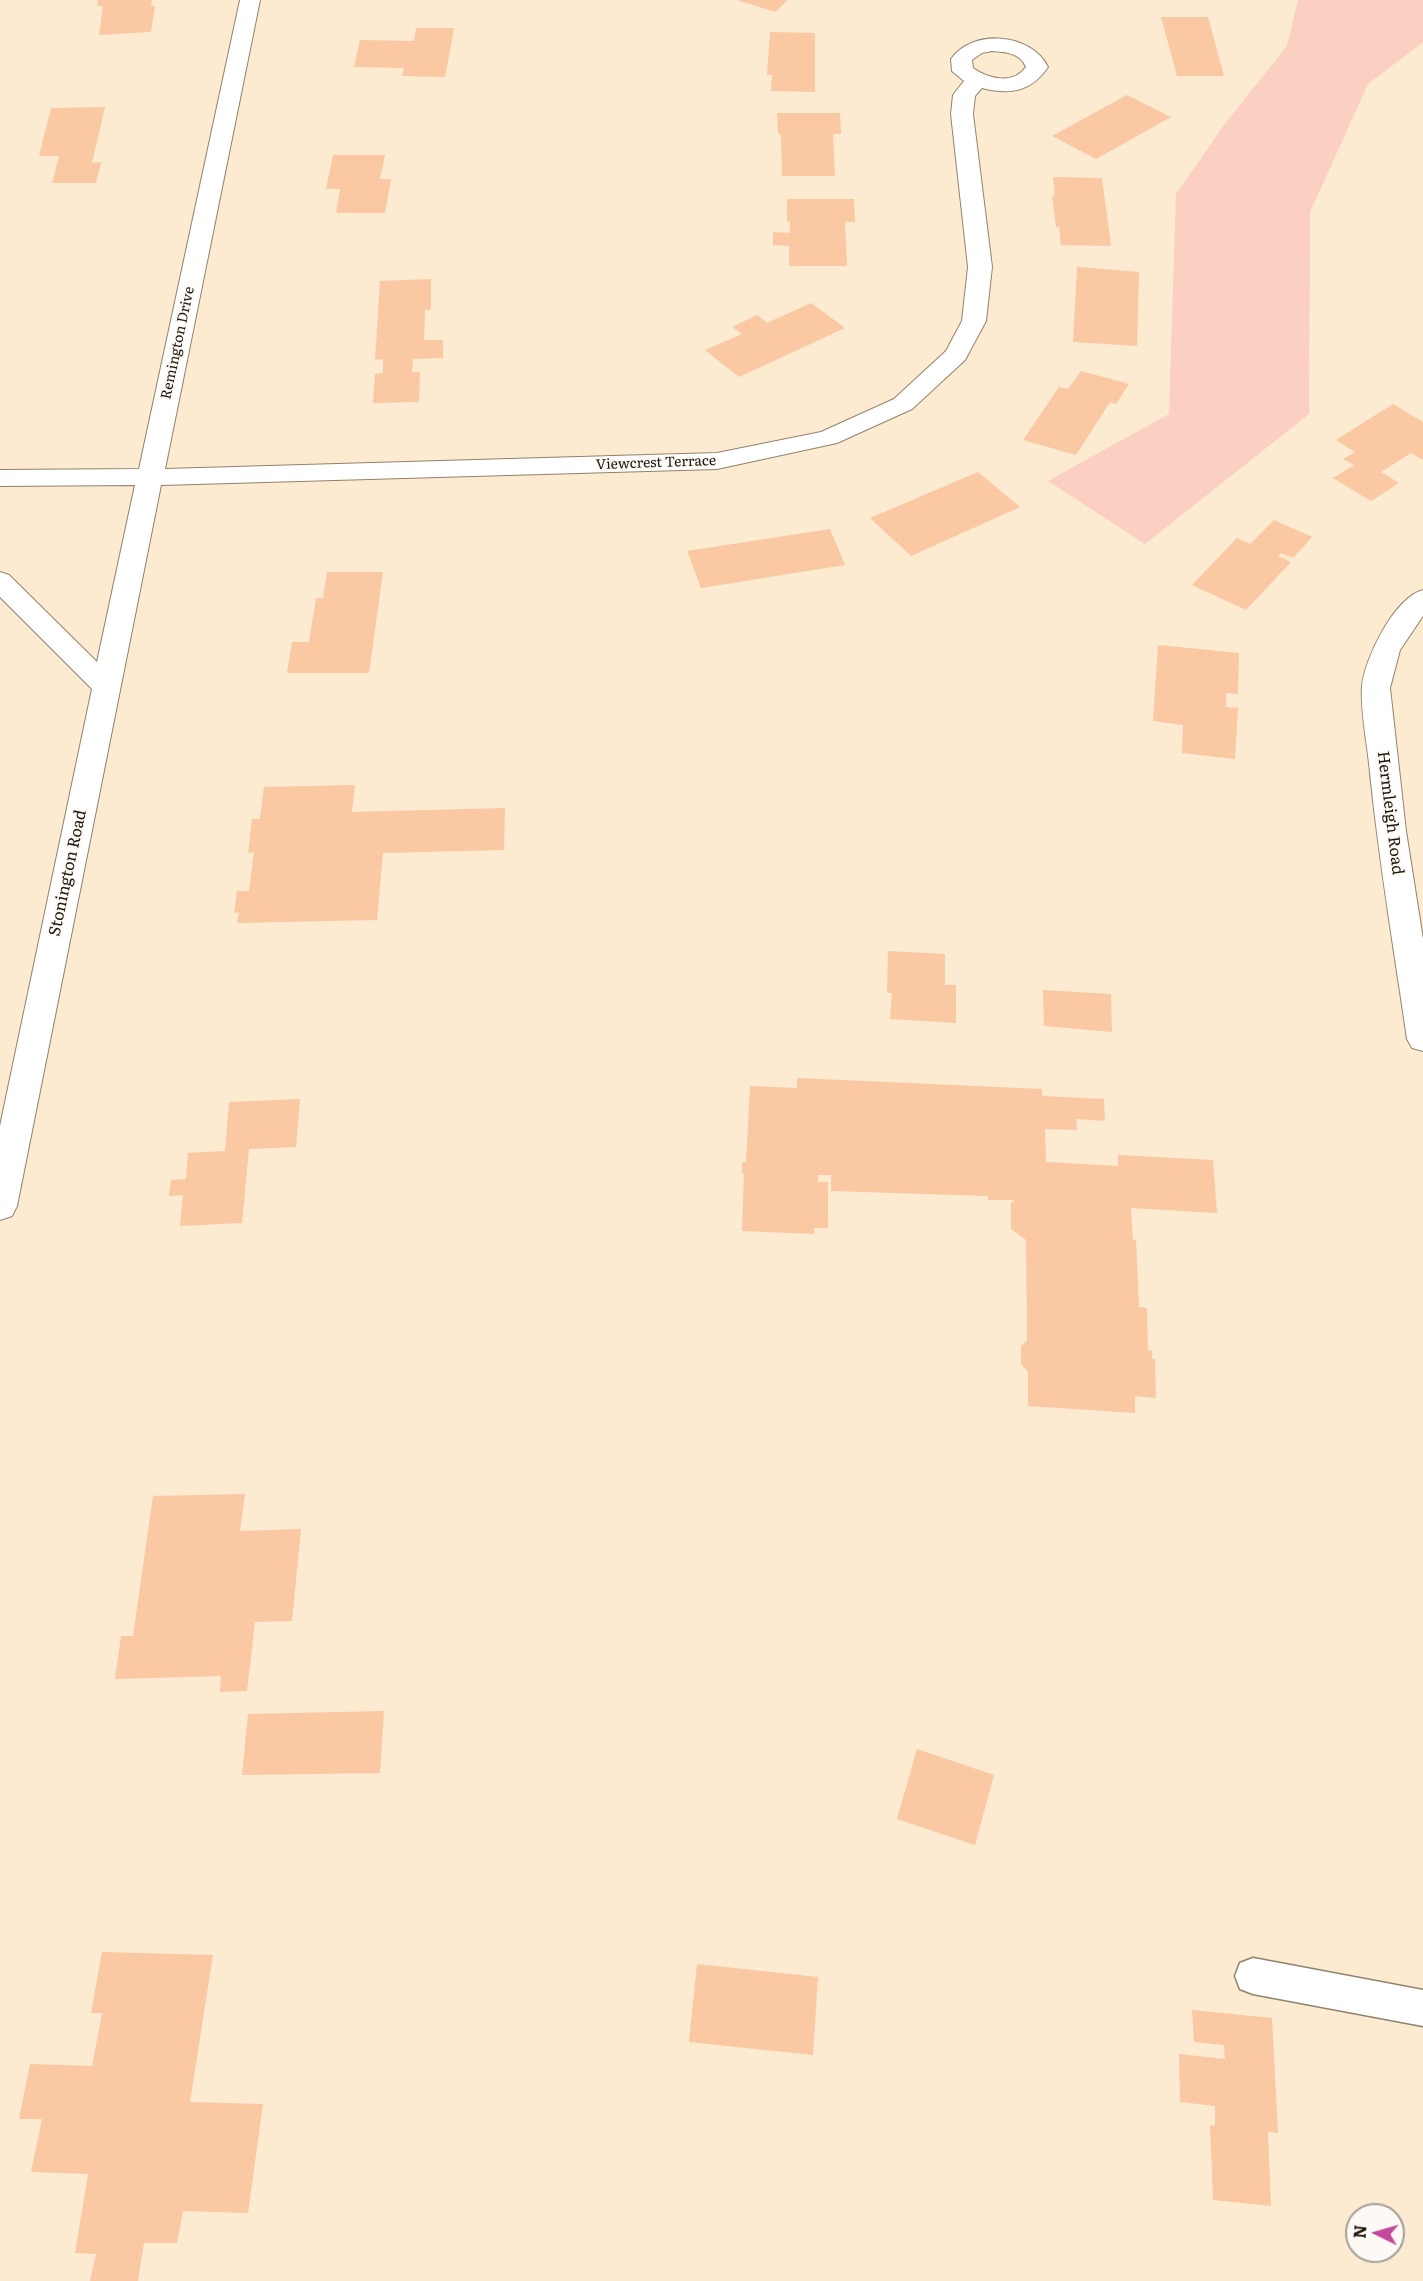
<!DOCTYPE html>
<style>
body{margin:0}
#map{position:relative;width:1423px;height:2281px;overflow:hidden;background:#fcead1;font-family:Literata,serif}
canvas{display:block}
.north{position:absolute;left:1345px;top:2203px;width:60px;height:60px;box-sizing:border-box;background:#fdf9f4;border:2px solid #a39f98;border-radius:50%;rotate:275deg;font-size:16px;font-weight:700;line-height:24px;text-align:center;color:#1d170e}
.north::after{content:'';display:block;margin:auto;width:21px;height:27px;background:#c2489b;clip-path:polygon(50% 0,100% 100%,50% 72%,0 100%)}
</style>
<div id="map">
<canvas width="1423" height="2281"></canvas>
<div class="north">N</div>
</div>
<script>
const context = document.querySelector('canvas').getContext('2d');
context.lineJoin = 'round';
function fill(path, color) { context.fillStyle = color; context.fill(path, 'evenodd'); }
function strokePath(path, color, width, dash) { context.strokeStyle = color; context.lineWidth = width; context.lineCap = dash ? 'butt' : 'round'; context.setLineDash(dash || []); context.stroke(path); }
function label(font, color, halo, rows, align = 'center') {
  context.font = font + ' Literata,serif'; context.lineWidth = 4.5; context.setLineDash([]); context.textBaseline = 'middle'; context.strokeStyle = halo; context.fillStyle = color; for (const [text, x, y, turn = 0] of rows) {
    context.save(); context.translate(x, y); context.rotate((+turn || 0) * Math.PI / 180); context.textAlign = isNaN(turn) ? turn : align; if (halo) context.strokeText(text, 0, 0); context.fillText(text, 0, 0); context.restore();
  }
}
const green = new Path2D(`
 M1298 0H1423V42L1368 84 1310 212 1309 414 1145 544 1048 481 1169 414 1176 194 1227 121 1287 46Z`);
const building = new Path2D(`
 M98 0H152L151 6H155L151 32 99 35 103 6H97Z
 M737 0H788L775 12Z
 M1161 17H1208L1224 76H1177Z
 M416 28H454L445 77 402 76 404 68 354 67 360 40 414 41Z
 M770 32 815 33V92L771 91 772 75H767Z
 M1127 95 1171 117 1096 159 1052 136Z
 M105 107 92 163 101 162 96 183H52L59 156H39L51 108Z
 M777 113H840L841 134H833L835 176H782L781 134H778Z
 M333 155H385L380 179H391L385 213H336L340 189H326Z
 M1053 177 1102 178 1111 246 1061 245 1059 227H1056L1052 195 1055 196Z
 M787 199H854L855 222H845L847 266H789V246L773 245V232L790 233V221L787 222Z
 M1077 267 1139 272 1137 346 1073 342Z
 M431 279V310H425L424 340H443V358L413 359 412 372H420L419 402 373 403 375 374 383 373V359L375 360 380 281Z
 M811 303 845 328 739 377 705 350 742 334 732 327 757 315 767 323Z
 M1081 371 1129 384 1116 404 1110 402 1076 455 1023 440 1059 387 1068 389Z
 M1393 404 1423 422V460L1411 453 1381 472 1399 483 1371 501 1333 478 1354 465 1343 459 1355 452 1336 440Z
 M978 472 1020 507 911 556 870 518Z
 M1274 520 1312 537 1293 558 1281 553 1278 556 1291 562 1246 610 1192 585 1237 538 1250 544Z
 M830 529 845 565 701 588 687 551Z
 M327 572H383L369 673H287L292 642H309L316 598H323Z
 M1158 645 1239 653 1238 694 1226 693V707L1238 708 1235 759 1182 753 1183 725 1153 721Z
 M355 785 352 812 505 808 504 850 383 853 377 920 237 923 239 912 234 913 237 891H249L254 852 248 853 252 819H260L264 787Z
 M888 951 945 954V985H956V1023L890 1019 892 993H887Z
 M1043 990 1111 994 1112 1032 1044 1026Z
 M797 1078 1042 1089V1096L1104 1099 1105 1121 1076 1119 1077 1130 1045 1129 1046 1162 1118 1166V1155L1213 1160 1217 1213 1131 1208 1133 1240H1136L1139 1307 1147 1308 1148 1350 1152 1351V1359H1155L1156 1398 1135 1396V1413L1028 1406V1372L1021 1364V1346L1027 1341 1026 1240 1011 1229V1203L1015 1200H988V1196L831 1191V1175H818V1182H828V1228H814V1234L742 1231 744 1173H742V1162H746L750 1086 797 1088Z
 M300 1099 296 1147 249 1149 242 1223 180 1226 183 1195 169 1196 171 1180 186 1179 188 1153 225 1151 229 1102Z
 M245 1494 240 1531 301 1529 292 1621 255 1622 247 1691 220 1692 221 1676 115 1679 121 1636H133L153 1496Z
 M384 1711 380 1773 242 1775 248 1714Z
 M917 1749 994 1775 975 1845 897 1819Z
 M102 1952 213 1955 190 2102 263 2104 248 2213 183 2211 177 2243H144L138 2281H90L96 2254 75 2253 88 2174 31 2172 42 2119H19L30 2064 92 2066 102 2013H91Z
 M697 1964 818 1977 813 2055 689 2042Z
 M1192 2010 1272 2018 1278 2133 1268 2132 1271 2206 1213 2200 1210 2125 1215 2126V2106L1180 2102 1179 2054 1225 2059 1224 2045 1194 2042Z`);
const lane = new Path2D(`
 M1253 1958 1423 1990V2026L1253 1994 1240 1989 1235 1976 1240 1963Z`);
const street = new Path2D(`
 M240 0H260L165 469 717 453 821 432 894 399 946 351 962 321 968 267 951 114 953 95 964 81 952 71 951 59C972 28 1032 33 1048 67 1031 92 1010 95 982 88L975 96 973 114 992 267 986 321 965 360 912 409 837 443 717 469 161 485 17 1206 12 1216 0 1220V1126L92 689 0 597V572L9 575 97 662 135 485 0 486V470L139 469ZM992 51C1006 52 1020 53 1026 67 1013 85 989 79 973 68L972 60 982 53Z
 M1423 590V616L1400 650 1390 688 1406 831 1423 939V1051L1412 1048 1407 1039C1394 950 1379 862 1370 773 1368 747 1360 711 1362 686 1365 658 1394 598 1423 590Z`);
const farStreetnames = [
 ["Remington Drive",178,343,-78],
 ["Viewcrest Terrace",656,463,-2]
];
const streetNames = [
 ["Hermleigh Road",1390,813,83],
 ["Stonington Road",68,873,-78]
];
fill(green, '#fbcfc1');
fill(building, '#fbc8a4');
strokePath(lane, '#92826b', 3);
strokePath(street, '#92826b', 2);
fill(lane, '#fff');
fill(street, '#fff');
label('14px', '#1d170e', '#fdf9f4', farStreetnames);
label('16px', '#1d170e', '#fdf9f4', streetNames);
</script>
